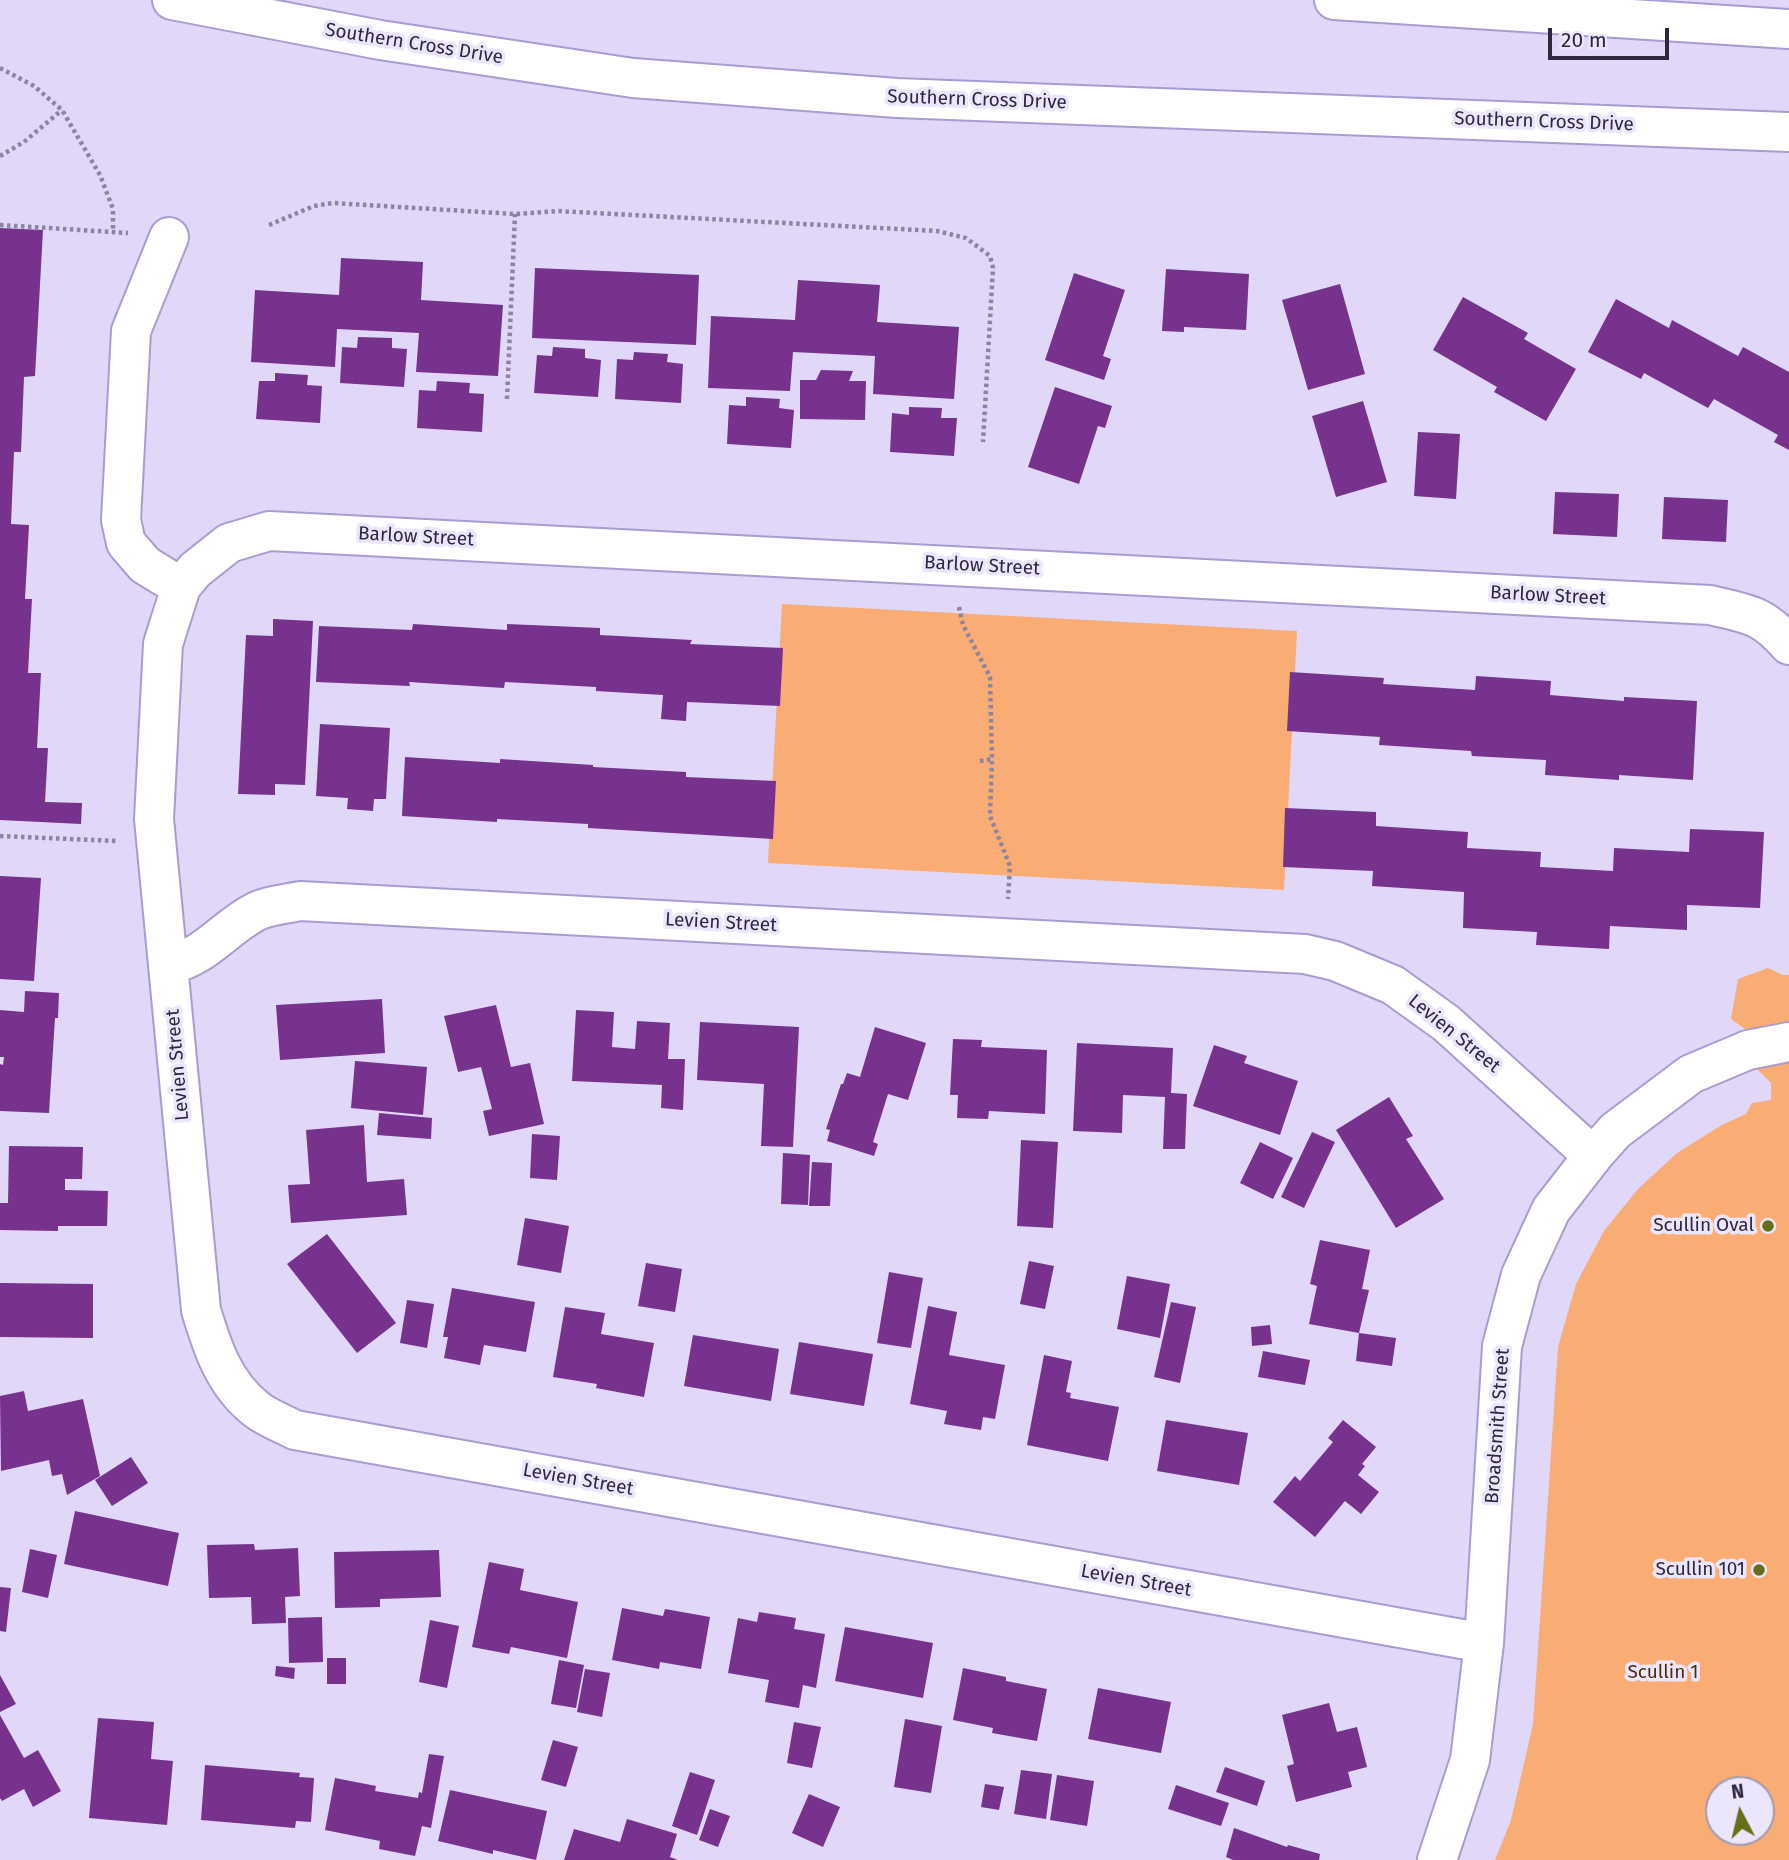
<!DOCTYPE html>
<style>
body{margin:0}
#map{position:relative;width:1789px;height:1860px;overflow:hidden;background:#e0d7f9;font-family:"Fira Sans",sans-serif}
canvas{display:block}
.north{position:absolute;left:1705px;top:1776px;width:70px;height:70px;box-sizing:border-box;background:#ece6fd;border:2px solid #a09ab1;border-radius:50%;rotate:353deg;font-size:19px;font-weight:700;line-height:28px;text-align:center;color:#2e283e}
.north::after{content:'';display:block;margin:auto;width:24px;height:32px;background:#646f17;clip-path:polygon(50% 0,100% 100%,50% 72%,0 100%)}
.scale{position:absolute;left:1548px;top:28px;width:121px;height:32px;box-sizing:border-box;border:4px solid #2e283e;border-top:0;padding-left:9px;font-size:21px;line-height:24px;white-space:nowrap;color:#2e283e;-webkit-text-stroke:5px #ece6fd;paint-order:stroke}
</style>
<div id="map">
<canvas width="1789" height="1860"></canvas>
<div class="north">N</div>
<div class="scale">20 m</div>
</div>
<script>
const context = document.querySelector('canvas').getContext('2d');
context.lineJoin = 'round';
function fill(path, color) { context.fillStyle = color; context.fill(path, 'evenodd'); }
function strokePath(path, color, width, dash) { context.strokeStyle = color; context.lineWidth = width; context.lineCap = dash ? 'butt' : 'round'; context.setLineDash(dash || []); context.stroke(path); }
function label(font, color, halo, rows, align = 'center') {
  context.font = font + ' "Fira Sans",sans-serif'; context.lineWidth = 7; context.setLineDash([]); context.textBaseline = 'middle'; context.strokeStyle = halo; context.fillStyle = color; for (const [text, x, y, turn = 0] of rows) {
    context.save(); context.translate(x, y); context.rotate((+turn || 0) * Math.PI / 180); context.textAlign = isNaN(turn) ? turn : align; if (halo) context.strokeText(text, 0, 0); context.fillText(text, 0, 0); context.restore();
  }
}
const green = new Path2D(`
 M782 604 1297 631 1284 890 768 863Z
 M1768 968 1783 975H1789V1860H1495L1511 1820 1533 1724 1558 1347 1576 1284 1604 1231 1638 1189 1677 1153 1722 1125 1746 1114 1752 1103 1771 1100V1083L1753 1065 1762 1041 1731 1019 1738 979ZM1719 1790H1761V1832H1719Z`);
const building = new Path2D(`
 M0 228 43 230 35 376 24 377 21 452H14L11 524 29 525 25 599H32L28 673H41L37 748H48L45 802 82 803 81 824 0 820Z
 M341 258 423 262 421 300 503 305 498 376 416 372 419 333 337 329 335 367 251 362 255 290 339 295Z
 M535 268 699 275 696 345 532 338Z
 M1166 269 1249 274 1246 330 1184 327V332L1162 331Z
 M1074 273 1125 290 1103 356 1111 359 1104 380 1045 360Z
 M798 280 880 285 877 322 959 327 954 399 873 394 875 356 793 352 790 391 708 388 711 316 795 320Z
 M1340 284 1365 374 1308 390 1282 300Z
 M1463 297 1528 333 1524 339 1576 369 1546 421 1494 392 1497 387 1433 350Z
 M1616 299 1669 328 1672 320 1738 356 1743 347 1789 372V450L1774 442 1778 435 1714 399 1708 408 1644 373 1641 379 1588 352Z
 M358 337 392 338V348L407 349 404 387 340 383 342 347 357 348Z
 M553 347 585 349V358L601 360 598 397 534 393 537 355 552 356Z
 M634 352 668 354 667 362 683 364 681 403 615 399 617 359 633 360Z
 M821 370 853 371 849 381H866L865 420 800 419V380H816Z
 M275 373 308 375 307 385 322 386 320 423 256 419 259 381H275Z
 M437 381 470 383 469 393 484 394 482 432 417 428 419 390 436 391Z
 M1055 387 1112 406 1105 428 1098 426 1079 484 1028 467Z
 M746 397 780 399 779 408 794 410 791 448 727 444 729 405 746 406Z
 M1363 401 1387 482 1336 497 1312 416Z
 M909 407 942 408 941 418H957L954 456 890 452 892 413 909 415Z
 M1418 432 1460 434 1456 499 1414 496Z
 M1555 492 1619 494 1617 537 1553 534Z
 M1664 497 1728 500 1726 542 1662 539Z
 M273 619 313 621 305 785 275 784V795L238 794 246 635 273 636Z
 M413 624 507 630V624L600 628V635L692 640 690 644 783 648 780 706 687 702 686 721 661 719 663 695 596 691V687L505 682 504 688 409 682 410 686 316 682 319 626 412 630Z
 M1290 672 1384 678 1383 684 1475 690 1476 676 1551 681 1550 695 1624 701V697L1697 701 1693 780 1619 775V780L1545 775 1546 760 1472 756 1471 751 1379 745 1380 737 1287 731Z
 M320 724 390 728 386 799H374L373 811 347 809 348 798 316 796Z
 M405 757 500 763V759L593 765V767L686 772V777L776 781 773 839 588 828V824L497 819V822L402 816Z
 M1285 808 1376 812V826L1468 832 1467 848 1541 852 1540 867 1613 871 1614 848 1689 852 1690 829 1764 832 1760 908 1687 905V930L1610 926 1609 949 1536 945 1537 932 1463 928 1464 892 1372 886 1373 871 1283 867Z
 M0 876 41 878 34 981 0 979Z
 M25 991 59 993 58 1018H55L49 1113 0 1111V1064L3 1065 4 1057H0V1010L24 1012Z
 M382 999 385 1053 280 1060 276 1005Z
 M496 1005 511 1067 530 1063 544 1124 489 1136 483 1111 492 1109 481 1067 458 1072 444 1016Z
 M576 1010 614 1012 612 1047 635 1049 637 1021 670 1023 668 1059H685L683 1110 661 1108 662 1085 572 1081Z
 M700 1022 799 1027 793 1147 761 1146 764 1084 697 1080Z
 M875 1027 926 1043 908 1100 888 1094 873 1142 878 1144 874 1156 827 1141 830 1130 826 1129 841 1084H843L847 1073 860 1077Z
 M953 1039 982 1040 981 1047 1047 1050 1045 1114 989 1111 988 1119 957 1118 958 1095H950Z
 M1077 1043 1173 1048 1171 1093 1187 1094 1185 1149H1163L1165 1097 1123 1095 1122 1133 1073 1131Z
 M1214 1045 1247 1056 1244 1063 1298 1081 1280 1135 1193 1106Z
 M355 1061 427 1067 423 1115 351 1108Z
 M1389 1097 1413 1136 1406 1139 1444 1199 1396 1228 1336 1130Z
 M379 1113 432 1118 431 1139 377 1135Z
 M364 1125 367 1182 404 1179 407 1215 291 1223 288 1185 310 1184 306 1130Z
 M1312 1132 1335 1142 1304 1208 1281 1197Z
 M532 1134 560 1136 557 1180 530 1178Z
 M1021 1140 1058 1142 1053 1228 1017 1226Z
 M1260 1142 1293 1158 1273 1199 1240 1183Z
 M9 1146 83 1147 82 1179H65V1190L108 1191 107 1226H58V1231L0 1230V1203H8Z
 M783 1153 810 1155 808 1205 781 1204Z
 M812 1162 832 1163 830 1206H809Z
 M525 1218 569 1226 561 1273 517 1265Z
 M327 1234 396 1323 357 1353 287 1264Z
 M1320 1240 1370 1250 1362 1289 1369 1290 1359 1333 1396 1338 1392 1366 1356 1361 1359 1333 1309 1324 1317 1286 1310 1284Z
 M1029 1261 1054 1266 1045 1309 1020 1304Z
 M646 1263 682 1269 675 1312 638 1306Z
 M889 1272 923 1278 911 1348 877 1343Z
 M1127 1276 1170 1284 1160 1338 1117 1329Z
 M0 1283 93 1284V1338L0 1337Z
 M452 1288 535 1302 526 1352 484 1345 480 1365 444 1358 448 1337H443Z
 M407 1300 434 1304 427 1348 400 1343Z
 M1171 1302 1196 1307 1180 1383 1154 1377Z
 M928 1306 957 1312 949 1355 1005 1365 995 1419 983 1417 981 1430 944 1424 947 1411 910 1404Z
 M565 1307 605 1313 601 1334 654 1343 644 1397 596 1388 597 1384 553 1377Z
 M1270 1325 1272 1344 1252 1346 1251 1327Z
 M693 1335 779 1349 771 1401 684 1386Z
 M799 1342 873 1354 864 1406 790 1394Z
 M1263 1351 1310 1360 1305 1385 1258 1377Z
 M1044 1355 1072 1361 1066 1392 1071 1393 1070 1398 1119 1407 1108 1461 1027 1445Z
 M24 1391 28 1411 83 1399 100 1476 67 1495 62 1474 52 1476 49 1460 1 1471 0 1396Z
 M1166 1420 1248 1433 1239 1485 1157 1471Z
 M1343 1420 1376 1447 1362 1464 1365 1466 1358 1475 1379 1492 1361 1514 1345 1501 1315 1537 1273 1502 1295 1476 1300 1481 1333 1442 1328 1438Z
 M131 1457 148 1483 112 1506 95 1480Z
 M75 1511 179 1533 168 1586 64 1564Z
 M254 1544 255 1550 298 1548 300 1596 285 1597 286 1623 252 1624 251 1597 209 1598 207 1545Z
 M30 1549 57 1555 48 1598 22 1592Z
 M439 1550 441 1597 380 1599V1607L335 1608 334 1552Z
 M489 1562 524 1569 520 1590 578 1602 567 1658 511 1647 509 1654 472 1647Z
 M0 1587 11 1588 6 1632 0 1631Z
 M622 1608 663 1616 665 1609 710 1617 701 1669 660 1662 659 1669 612 1660Z
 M759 1612 796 1618 794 1629 825 1634 816 1688 803 1685 799 1708 765 1702 769 1680 728 1673 738 1618 757 1622Z
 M322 1617 323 1662 289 1663 288 1618Z
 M430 1620 459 1626 447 1688 419 1682Z
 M845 1627 933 1643 923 1698 835 1681Z
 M327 1658H346V1684H327Z
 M559 1660 584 1665 576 1708 551 1704Z
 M276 1666 295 1668 294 1679 275 1676Z
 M963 1668 1006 1677V1681L1047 1689 1037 1741 992 1733 993 1728 953 1720Z
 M585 1669 610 1673 602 1717 577 1712Z
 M0 1675 16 1704 0 1712Z
 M1098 1688 1171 1702 1161 1753 1088 1739Z
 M1329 1703 1337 1732 1357 1727 1367 1767 1348 1772 1352 1787 1296 1802 1287 1766 1294 1764 1282 1715Z
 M0 1715 24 1758 38 1750 61 1791 33 1807 24 1789 2 1801 0 1798Z
 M98 1718 154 1722 151 1759 173 1761 167 1825 89 1818Z
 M905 1719 942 1726 931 1793 894 1787Z
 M794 1722 821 1727 812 1768 787 1763Z
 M553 1740 578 1747 566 1787 541 1780Z
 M429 1754 444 1756 431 1828 422 1826 415 1856 379 1849 380 1841 325 1830 335 1778 376 1786 375 1791 418 1798 419 1792 422 1793Z
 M205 1765 300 1773 299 1777 314 1778 311 1822 296 1821 295 1828 201 1820Z
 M1225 1767 1265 1781 1257 1806 1216 1792Z
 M1021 1770 1052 1774 1046 1819 1014 1814Z
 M690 1772 715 1780 697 1835 672 1826Z
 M1057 1775 1094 1781 1087 1826 1050 1820Z
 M985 1784 1004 1787 999 1810 981 1807Z
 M1176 1785 1229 1803 1221 1826 1168 1809Z
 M450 1790 547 1811 536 1860 493 1850V1854L438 1841Z
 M809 1794 840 1807 823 1847 792 1833Z
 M710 1809 730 1816 718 1847 699 1840Z
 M627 1819 677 1834 670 1857 678 1860H564L574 1829 620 1842Z
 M1234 1828 1287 1847 1288 1845 1320 1854 1319 1860H1233L1226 1857Z`);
const path = new Path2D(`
 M0 68 34 86 62 110 100 175 113 209V231
 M0 156 24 142 62 110
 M0 225 128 233
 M269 225 314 206 333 203 515 214 557 211 937 231 966 238 990 256 993 268 983 442
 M507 399 515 214
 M959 607 963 625 990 677 992 759
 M980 761 992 759 990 816 1010 866 1008 899
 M0 836 117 841`);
const street = new Path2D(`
 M169 237 131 331 121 520 126 543 145 565 181 587
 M168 965 154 819 163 644 181 587 195 570 229 543 269 531 1710 605C1748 614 1762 614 1789 645
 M1484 1643 295 1430C282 1423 267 1418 256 1409 224 1384 212 1347 201 1310L168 965C205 958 225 927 257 911 270 905 287 904 300 901L1305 954 1335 961 1393 985 1446 1023 1593 1156
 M1437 1860 1470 1760 1484 1643 1502 1346 1521 1275 1551 1210 1593 1156 1615 1131 1691 1074 1748 1050 1789 1042`);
const secondary = new Path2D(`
 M172 0 380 40 633 78 897 98 1789 132
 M1334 0 1789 29`);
const markers = [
 [1768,1226,7,"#646f17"],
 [1759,1570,7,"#646f17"]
];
const streetNames = [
 ["Southern Cross Drive",414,44,9],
 ["Southern Cross Drive",977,100,2],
 ["Southern Cross Drive",1544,122,2],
 ["Barlow Street",416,537,3],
 ["Barlow Street",982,566,3],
 ["Barlow Street",1548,596,3],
 ["Levien Street",721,923,3],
 ["Levien Street",1454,1034,39],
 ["Levien Street",178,1065,-95],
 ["Broadsmith Street",1498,1426,-86],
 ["Levien Street",578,1480,10],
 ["Levien Street",1136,1581,10]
];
const poiNames = [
 ["Scullin Oval",1754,1226],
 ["Scullin 101",1745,1570]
];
const parkNames = [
 ["Scullin 1",1663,1673]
];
fill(green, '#f9ac73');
fill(building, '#76328d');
strokePath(street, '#aa9bd0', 42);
strokePath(secondary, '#aa9bd0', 42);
strokePath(path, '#8c84a1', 4.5, [3.5, 3.5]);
strokePath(street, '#fff', 38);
strokePath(secondary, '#fff', 38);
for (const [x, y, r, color] of markers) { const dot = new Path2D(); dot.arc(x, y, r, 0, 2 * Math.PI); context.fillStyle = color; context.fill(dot); strokePath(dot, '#ece6fd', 2.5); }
label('19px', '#2e283e', '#ece6fd', streetNames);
label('19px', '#2e283e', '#ece6fd', poiNames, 'right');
label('19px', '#512a07', '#ece6fd', parkNames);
</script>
